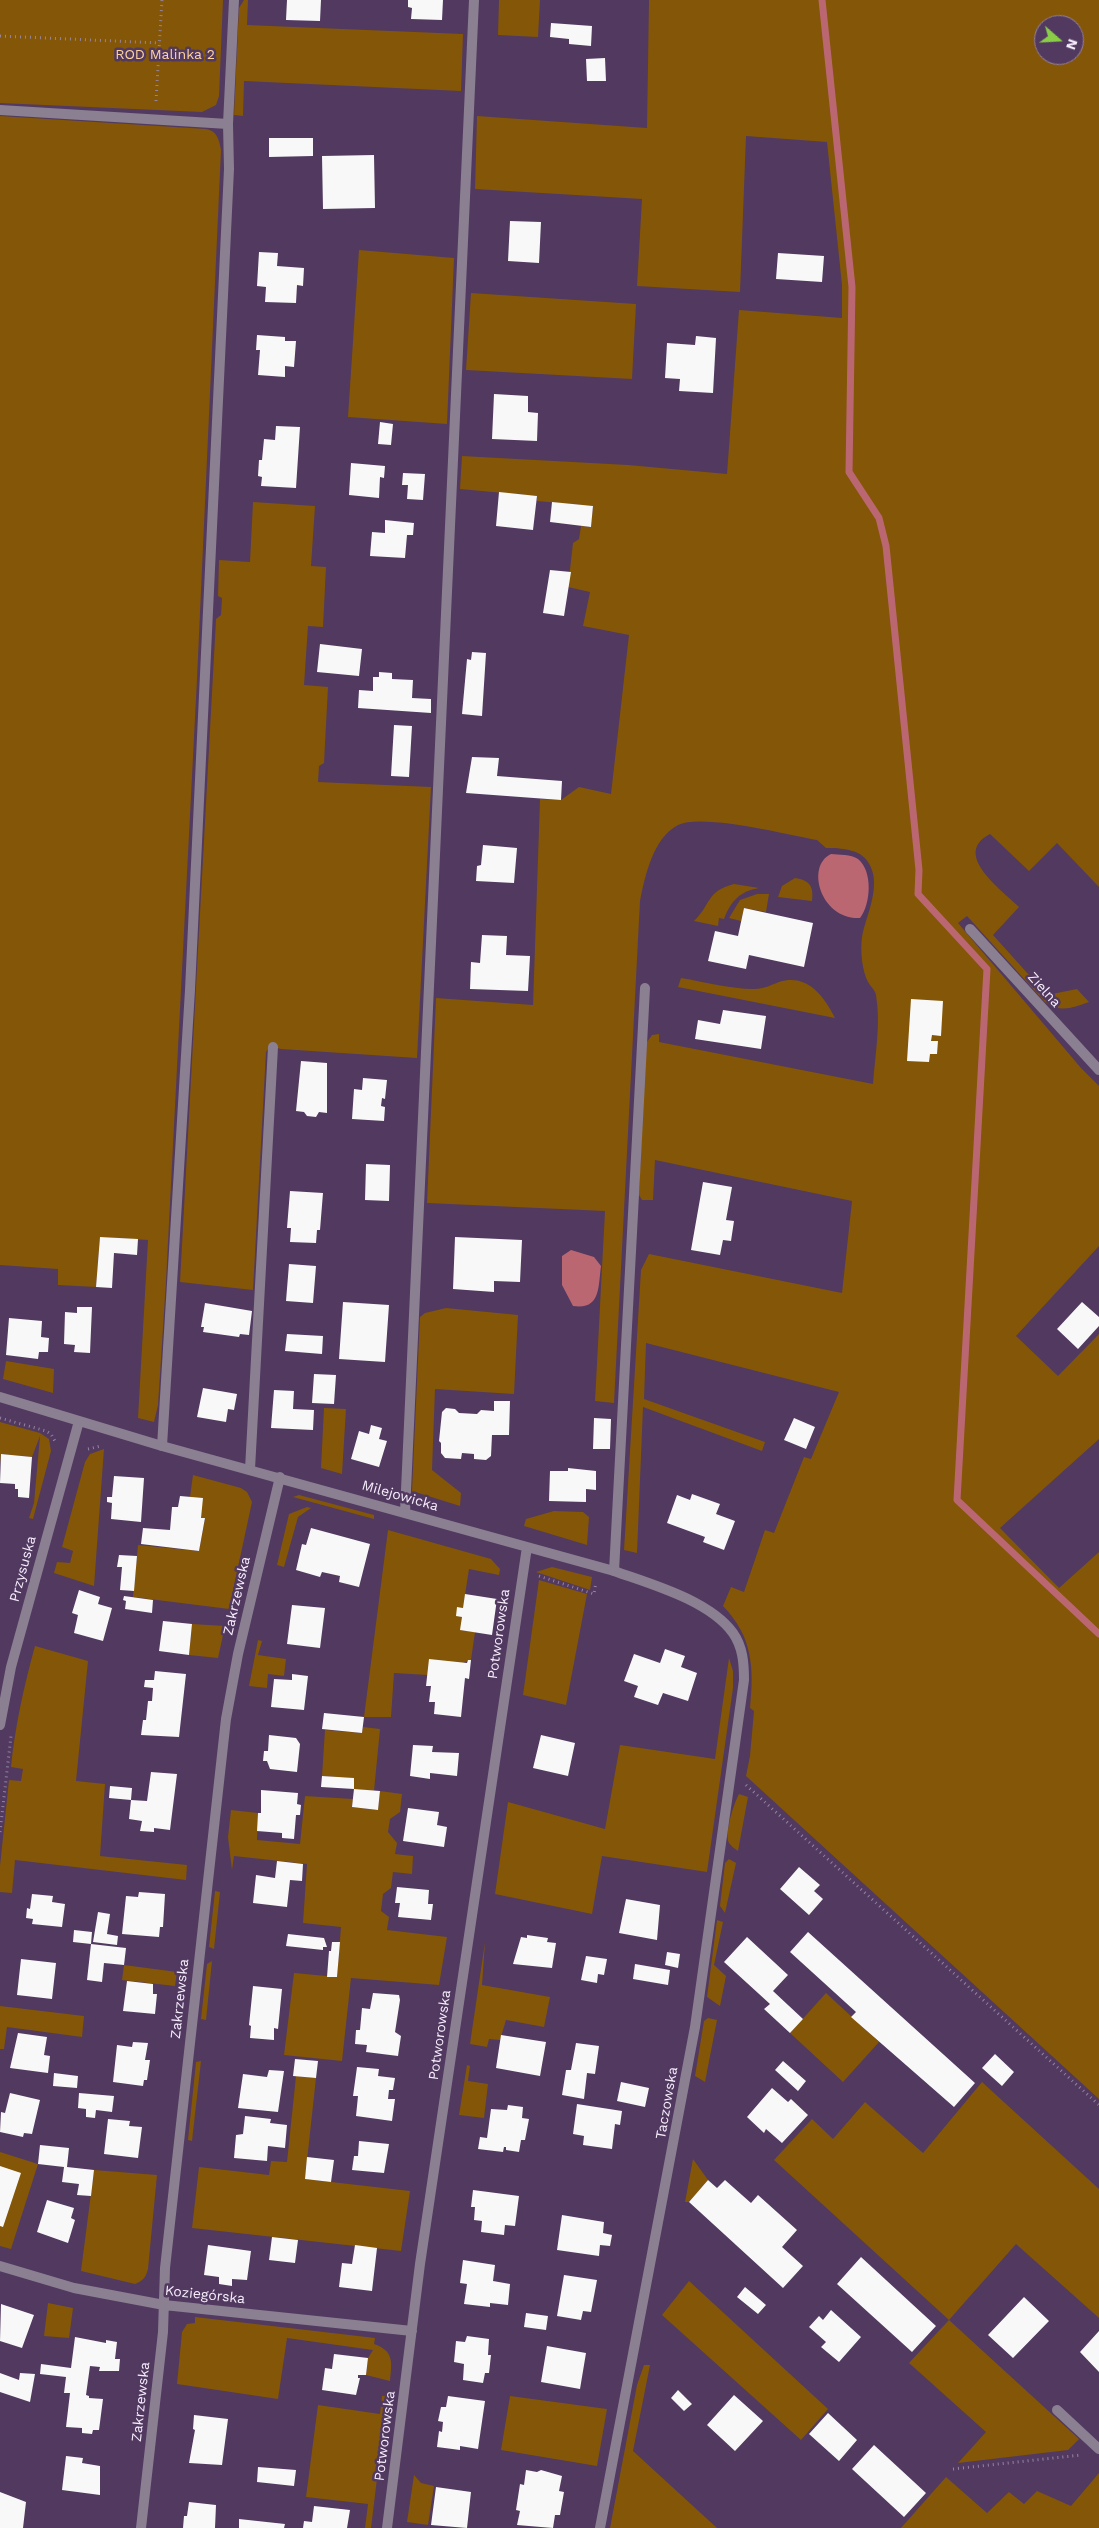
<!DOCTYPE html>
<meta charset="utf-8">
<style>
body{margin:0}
#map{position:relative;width:1099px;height:2528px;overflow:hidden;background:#513960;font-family:"Work Sans",sans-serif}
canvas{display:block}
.north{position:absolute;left:1034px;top:15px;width:50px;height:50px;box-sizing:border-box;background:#513960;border:1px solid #93819f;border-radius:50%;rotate:109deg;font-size:14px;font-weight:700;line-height:20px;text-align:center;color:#f7eefd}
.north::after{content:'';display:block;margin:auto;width:18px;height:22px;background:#8ace47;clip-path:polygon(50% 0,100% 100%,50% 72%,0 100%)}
</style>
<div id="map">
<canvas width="1099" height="2528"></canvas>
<div class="north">N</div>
</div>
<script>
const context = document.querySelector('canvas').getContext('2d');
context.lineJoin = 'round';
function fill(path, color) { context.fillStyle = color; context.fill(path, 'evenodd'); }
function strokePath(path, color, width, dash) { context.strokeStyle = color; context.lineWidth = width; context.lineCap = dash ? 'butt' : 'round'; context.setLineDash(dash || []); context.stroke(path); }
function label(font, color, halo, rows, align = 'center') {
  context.font = font + ' "Work Sans",sans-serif'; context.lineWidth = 5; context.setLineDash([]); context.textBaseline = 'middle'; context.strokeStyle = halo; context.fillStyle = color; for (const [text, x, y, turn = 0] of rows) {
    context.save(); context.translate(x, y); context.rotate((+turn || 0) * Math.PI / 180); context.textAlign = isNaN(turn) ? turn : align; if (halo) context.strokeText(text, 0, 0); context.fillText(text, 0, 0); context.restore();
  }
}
const green = new Path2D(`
 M0 0H223L219 96 216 105 202 112 0 103Z
 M244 0H248L247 25 463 34 461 91 244 81 243 116 234 115 239 8Z
 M499 0H540L538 37 498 35Z
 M649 0H1099V887L1057 843 1029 871 990 834C951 854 1002 890 1019 907L993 935 1047 995 1077 989 1089 1002C1072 1008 1061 1013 1045 1002L967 916 958 923 1081 1068 1099 1086V1246L1016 1336 1058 1376 1099 1334V1439L1000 1528 1059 1588 1099 1552V2099L746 1776 750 1756 754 1711 750 1708C754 1668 753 1637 723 1606L731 1587 744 1592 765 1530 774 1533 804 1457 811 1459 839 1392 646 1343 644 1399 765 1442 762 1451 643 1407 637 1553 624 1550 641 1270 649 1254 842 1293 852 1201 655 1160 653 1200H642L639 1195 645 1045 652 1035 659 1034V1042L873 1084C875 1055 881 1024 876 995 875 990 871 987 868 982 862 971 860 950 862 937 866 915 883 884 868 862 860 849 841 848 826 848L817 840C788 835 703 813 678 825 653 838 645 876 640 901L614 1403 595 1401 605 1211 427 1203 436 998 533 1005 540 799 561 800 579 787 611 794 629 635 583 626 590 592 568 587 573 543 579 539 581 526 591 527 593 506 537 501V496L460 489 462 456 628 465 727 474 739 310 842 318V285L827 142 746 136 740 292 637 286 642 199 475 189 477 116 647 128ZM1044 25H1074V55H1044Z
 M0 116 206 129C217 131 219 139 221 150L197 679 166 1281 158 1405 154 1422 138 1418 148 1240 100 1237 96 1287 58 1285V1269L0 1265Z
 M359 250 454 258 447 424 348 417Z
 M471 293 636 304 632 379 466 370Z
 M253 502 315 506 311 566 326 567 323 627 308 626 304 685 328 687 324 763 319 766 318 782 431 787 417 1058 281 1049 270 1046 266 1052 253 1290 180 1282 216 619 221 615 222 598 218 596 219 560 250 562Z
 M795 878C810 880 814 887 812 901L778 897 782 886Z
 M734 884 759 888C740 891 731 901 724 919L719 918 718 926 694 921C711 905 706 891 734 884Z
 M757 894H769L766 912 744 908 741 921 729 918 740 900Z
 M681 978C705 982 730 989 754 989 764 989 771 985 779 982 807 973 824 996 835 1018L678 987Z
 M446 1308 518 1315 514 1394 435 1389 432 1470 461 1493 460 1506 412 1491 420 1317 425 1313Z
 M6 1361 54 1369 53 1393 3 1379Z
 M324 1408 346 1409 342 1474 321 1468Z
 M0 1422 40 1433 49 1439 51 1451 33 1519 29 1518 34 1503 40 1436 32 1457 1 1454 0 1464Z
 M104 1449 94 1586 54 1573 57 1562 70 1563 73 1551 62 1547 85 1462 90 1454Z
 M193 1475 241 1488 247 1492 252 1502 229 1609 133 1597 138 1545 199 1551 205 1519 201 1518 190 1497Z
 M299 1495 374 1515V1519L293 1497Z
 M307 1507 311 1508 298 1517 284 1567 277 1565 289 1514Z
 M554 1511 583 1512 589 1517 587 1545 524 1526 526 1519Z
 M388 1530 491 1559 500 1569 499 1575 469 1569 463 1608 458 1607 462 1617 461 1630 475 1632 471 1660 428 1675 394 1673 391 1717H364Z
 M552 1567 592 1577 590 1590 536 1572Z
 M539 1580 587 1594 566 1705 523 1695Z
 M192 1624 225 1626 218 1658 189 1655Z
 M258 1640 262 1641 258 1655 286 1659 284 1676 268 1674 267 1688 249 1686Z
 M35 1646 88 1661 76 1781 105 1784 100 1856 187 1865 186 1880 15 1860 12 1893 0 1892V1866L9 1780 21 1781 23 1769 11 1767C15 1726 24 1686 35 1646Z
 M729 1658 733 1671V1688L707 1872 602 1856 592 1914 495 1894 508 1802 605 1829 620 1745 715 1759Z
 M363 1727 380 1729 374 1791 354 1789V1778L322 1776 325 1730 362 1733Z
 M380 1791 402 1794 400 1812 390 1819 388 1832 397 1843 395 1854 413 1856 412 1874 393 1872 391 1888 383 1894 381 1911 389 1917 387 1930 447 1937 439 1985 351 1978 342 2061 284 2055 294 1973 337 1977 341 1927 303 1923 307 1864 234 1856 232 1870 228 1837 231 1810 258 1813 257 1840 300 1844 305 1796 353 1799 352 1807 378 1810Z
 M739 1794 748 1797 738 1851C735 1849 731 1846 729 1843 724 1834 734 1803 739 1794Z
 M729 1859 736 1863 725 1913 720 1906 725 1863Z
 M215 1891 220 1892 214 1949 209 1947Z
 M717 1920 723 1922 714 1965 726 1976 720 2006 707 1997Z
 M485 1942 482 1985 550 1997 544 2027 506 2020 500 2040 489 2039 487 2047 470 2044Z
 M212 1961 206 2020 201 2019 207 1964Z
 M124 1965 177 1972 175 1986 122 1980Z
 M826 1993 879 2042 843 2082 790 2033Z
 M0 2006 84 2016 82 2037 7 2027 4 2049H0Z
 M708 2018 717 2020 705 2082 695 2076 704 2021Z
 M201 2061 192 2141 188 2140 196 2062Z
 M467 2065 470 2066 468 2081 488 2084 484 2118 459 2115Z
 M296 2076 316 2078 305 2179 410 2191 401 2251 192 2228 199 2167 269 2175 271 2161 287 2162Z
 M982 2082 1099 2189V2318L1016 2244 949 2320 1079 2439 1068 2450 958 2463 986 2432 909 2363 949 2320 774 2160 812 2119 833 2139 865 2102 923 2153Z
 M0 2152 38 2164 11 2249 0 2246Z
 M693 2159 708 2180 689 2202H685Z
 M94 2170 157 2175 148 2269C146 2277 143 2281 135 2284L81 2271Z
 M689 2281 828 2409 801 2440 662 2315Z
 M48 2303 73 2308 69 2338 44 2336Z
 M195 2317 375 2338 374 2344C394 2351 392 2362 390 2381L366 2375 368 2358 373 2350 287 2338 278 2399 177 2384 182 2332 187 2324 195 2323Z
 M644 2365H650L633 2451 717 2528H610L637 2385Z
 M382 2396H387L371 2528H365L368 2504 306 2497 318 2405 380 2414Z
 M510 2396 607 2409 597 2466 501 2450Z
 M1099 2473V2528H901L946 2477 987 2513 1009 2492 1024 2504 1037 2491 1071 2506Z
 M414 2475 421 2483 434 2486 428 2525 407 2522Z`);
const water = new Path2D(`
 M831 854C839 855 851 854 858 859 873 871 871 904 860 918 821 920 805 866 831 854Z
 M571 1250 594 1257 601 1266C598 1287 601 1310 573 1306L562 1285V1256Z`);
const stream = new Path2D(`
 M822 0 852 287 849 472 879 518 886 546 919 870 918 894 987 969 957 1500 1099 1634`);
const building = new Path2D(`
 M287 0H321L320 21 286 20Z
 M408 0H443L442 20 411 19 412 8 408 7Z
 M551 23 592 26 591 46 569 44V39L550 37Z
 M605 58 606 81H587L586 59Z
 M269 138H313V156L269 157Z
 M374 155 375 208 323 209 322 156Z
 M510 221 541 222 539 263 508 261Z
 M259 252 278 253 277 266 304 268 303 286 297 285 296 303 265 302 266 287 257 286Z
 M778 253 824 256 822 282 776 279Z
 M257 335 285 337V341H296L294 367 285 366V377L258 375 260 350H256Z
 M696 336 716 338 713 393 679 391 680 379 665 378 667 343 695 345Z
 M494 394 528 396V412L538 413 537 441 492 439Z
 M380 422 393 424 391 445 378 444Z
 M276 426 300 427 296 488 261 486 262 477 258 476 259 460H262L264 439 275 440Z
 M351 463 385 466 384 478 380 477 379 498 349 495Z
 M403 473 425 474 423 500 407 499 408 485H402Z
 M499 492 537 496 533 530 496 526Z
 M552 502 593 506 591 527 550 522Z
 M385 520 414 523 413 535H407L405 558 370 556 372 532 385 533Z
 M550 570 571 572 564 616 543 613Z
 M320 644 362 649 359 676 317 672Z
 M472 652 486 653 482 716 462 714 467 659 471 660Z
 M379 672 392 673V679L413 680 412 698 431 699V713L358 708 359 690 373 691V677H379Z
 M394 725 412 726 409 777 391 776Z
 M472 757 499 758 497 776 562 781 561 800 466 793Z
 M483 845 517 848 514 883 476 881 477 866 481 865Z
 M744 908 813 923 804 967 749 955 746 969 708 961 715 931 738 936Z
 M482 935 507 936 506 955 530 956 528 991 470 989 471 962 480 963Z
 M911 999 943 1001 941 1036 932 1035 931 1041H938L937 1054H930L929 1062 907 1061Z
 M723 1010 766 1016 761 1049 695 1039 698 1020 720 1024Z
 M301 1061 327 1063V1113L319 1112 316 1117 307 1116 304 1112 296 1111Z
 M363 1078 387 1080 385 1099 382 1098 381 1106 385 1107 384 1121 352 1119 354 1089 362 1090Z
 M366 1164 390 1165 389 1201 365 1200Z
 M703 1182 732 1187 726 1220 734 1221 731 1241 723 1240 720 1255 691 1250Z
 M290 1191 323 1193 320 1230H317L316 1243 290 1242 291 1228H287Z
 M100 1237 138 1239 137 1255 114 1253 112 1288 96 1287Z
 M455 1237 522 1240 520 1282 494 1281V1292L453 1289Z
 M289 1264 316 1266 313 1303 286 1301Z
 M343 1302 389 1305 385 1362 339 1359Z
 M1082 1302 1099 1317V1326L1078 1349 1057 1329Z
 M205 1303 252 1311 249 1335 240 1334 239 1337 203 1332 204 1327H201Z
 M77 1307H92L90 1353 74 1352 75 1345 64 1344 65 1312 77 1313Z
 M9 1318 42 1321 41 1337 49 1338 48 1352H39L38 1359 6 1355Z
 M287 1334 323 1336 322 1354 285 1351Z
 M314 1374 336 1375 334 1404 312 1403Z
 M203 1388 237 1394 234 1410 228 1409 226 1422 197 1417Z
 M274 1390 294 1391 293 1409 314 1410 313 1430 271 1428Z
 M494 1401H510L509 1435H492L491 1456 486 1460 474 1459V1454L462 1453 461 1459 445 1458 441 1453V1443L439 1441 442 1412 446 1408 455 1409 459 1413 477 1414 481 1410 494 1411Z
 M594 1418 611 1419 610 1449H593Z
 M794 1418 815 1427 806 1449 784 1440Z
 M371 1425 382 1428 379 1439 387 1441 379 1467 351 1459 359 1431 369 1434Z
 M1 1454 32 1457 29 1498 18 1497V1489H15V1484L0 1483Z
 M568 1468 596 1471V1490L586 1489V1502L549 1501 550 1471H568Z
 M114 1476 144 1478 141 1522 111 1519 112 1503 107 1502V1497H112Z
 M692 1494 720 1504 716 1514 735 1521 724 1550 703 1542 705 1537 667 1523 677 1495 690 1500Z
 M180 1496 203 1498 201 1518H205L199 1551 141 1544 143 1528 170 1530 172 1507H178Z
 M311 1528 370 1544 359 1587 339 1582 340 1576 322 1572 320 1577 296 1570 302 1544 306 1545Z
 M119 1555 137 1556 134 1591 120 1590 122 1567H117Z
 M79 1590 100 1597 98 1604 112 1608 103 1641 74 1633 78 1615 72 1613Z
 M465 1594 497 1599 492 1635 460 1630 462 1617 456 1616 457 1607 463 1608Z
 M124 1596 153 1600 152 1613 125 1609 126 1601 123 1600Z
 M292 1605 325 1608 320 1648 287 1644Z
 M163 1621 192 1624 189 1655 159 1651Z
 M665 1649 685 1656 681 1667 697 1673 688 1701 663 1693 658 1705 634 1697 638 1686 624 1681 634 1654 660 1663Z
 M429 1659 467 1663 468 1660H471L469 1679 465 1678 461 1717 434 1714 435 1702H429L431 1686H426Z
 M155 1671 186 1674 179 1737 141 1735 143 1720H146L148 1701H152L153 1688 144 1687 145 1680H154Z
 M292 1674 308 1676 304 1710 271 1707 274 1679 292 1680Z
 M324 1713 364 1717 362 1733 322 1729Z
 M269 1735 296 1738 300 1744 297 1772 270 1769 267 1761H263L264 1751H268Z
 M541 1735 575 1743 568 1776 533 1768Z
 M413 1745 433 1746 432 1752 459 1753 457 1776 430 1773V1779L410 1776Z
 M151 1772 177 1774 170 1830 154 1828V1832L140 1831 142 1821 129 1819 131 1800 147 1801Z
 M322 1776 354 1778V1789L321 1787Z
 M110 1786 132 1788 131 1800 109 1798Z
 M354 1789 380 1791 378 1810 352 1807Z
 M261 1790 298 1793 297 1804 301 1805 300 1815H296L294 1839 282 1838V1833L257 1831 258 1813H261Z
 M408 1808 439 1812 437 1825 447 1827 444 1847 403 1841Z
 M277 1861 303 1864 302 1881 290 1880 287 1907 253 1903 256 1875 275 1878Z
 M799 1867 820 1885 814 1891 823 1899 809 1915 780 1889Z
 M397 1887 429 1890 428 1904H433L431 1920 398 1917 400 1903H395Z
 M139 1892 165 1894 163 1927H160L159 1937 122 1934 126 1896 138 1897Z
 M32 1894 53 1896 52 1902 65 1904 62 1927 32 1924 33 1919 26 1918 27 1908 30 1909Z
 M626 1899 660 1905 657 1940 619 1933Z
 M98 1912 110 1914 107 1934 118 1936 117 1945 93 1942Z
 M74 1930 92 1932 91 1944 73 1942Z
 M808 1932 975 2083 954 2107 851 2017 856 2012 790 1952Z
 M288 1934 324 1938 327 1947H323V1950L286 1946Z
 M527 1935 548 1938 547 1942 556 1943 552 1968 513 1964 521 1937 527 1938Z
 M747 1937 788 1975 773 1991 803 2019 790 2033 764 2009 770 2004 724 1962Z
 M332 1942H340L337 1977H327L329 1951H331Z
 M91 1944 126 1948 124 1965 104 1963 102 1982 87 1980Z
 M667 1952 680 1954 678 1968 665 1965Z
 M586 1956 607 1959 604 1975 598 1974 597 1983 581 1980Z
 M21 1959 56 1963 52 1999 17 1995Z
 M635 1964 670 1970 668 1985 633 1979Z
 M127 1981 153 1984V1994H157L155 2014 123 2011Z
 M253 1986 282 1989 278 2029 274 2028V2040L250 2038 251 2026 249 2025Z
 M373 1993 399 1995 400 2000 395 2032 401 2036 398 2056 366 2052 367 2045 355 2044 356 2030H360L362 2008 370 2009Z
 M18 2033 47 2037 44 2055 50 2056 48 2073 10 2068Z
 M501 2035 546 2042 540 2076 496 2068Z
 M133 2042 148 2043 145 2060H150L147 2080H144L143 2086 113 2082 117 2045 132 2047Z
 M576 2043 599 2046 595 2074 587 2073 584 2099 562 2095 566 2070H571Z
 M995 2054 1014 2072 1002 2086 982 2068Z
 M295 2059 318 2061 316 2078 293 2076Z
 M783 2061 806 2081 798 2091 775 2070Z
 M357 2067 379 2069 378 2076 395 2078 393 2090H389L388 2099H395L392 2121 356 2116 358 2096H353Z
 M269 2070 284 2071 278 2112 238 2108 243 2074 267 2077Z
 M54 2073 78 2076 77 2088 53 2086Z
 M621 2082 649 2088 645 2107 617 2101Z
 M772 2088 788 2102 791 2099 808 2115 782 2143 766 2129 764 2133 747 2117Z
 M10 2093 40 2100 32 2134 24 2133 23 2137 0 2132 1 2112 5 2113Z
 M79 2093 114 2096 112 2112 96 2110 95 2118 86 2117V2109L78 2108Z
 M577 2104 622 2111 620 2125 615 2124 612 2149 583 2145 584 2136 573 2134Z
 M508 2105 523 2107 522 2118 529 2119 525 2140H521L519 2152 506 2150V2147H504L503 2152 478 2149 480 2137 487 2138 491 2109 507 2110Z
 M245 2116 271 2119 270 2123 287 2125 285 2148 268 2146 267 2161 234 2158 236 2135 243 2134Z
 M108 2119 130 2121 129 2126 142 2127 138 2158 104 2154Z
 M359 2141 389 2144 384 2173 352 2170 354 2156H358Z
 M40 2145 69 2148 67 2167 94 2170 91 2196 77 2195 79 2184 62 2182 64 2167 38 2164Z
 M307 2157 334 2160 331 2182 305 2179Z
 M0 2166 21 2173 3 2227 0 2226Z
 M708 2180 717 2188 725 2180 751 2203 758 2195 797 2230 782 2247 803 2266 783 2288 689 2202Z
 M473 2190 519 2196 515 2226 505 2225 504 2235 481 2232 482 2221 474 2220 475 2207H471Z
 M47 2200 74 2208 71 2218 75 2220 68 2243 37 2232Z
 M562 2215 604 2222 603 2233 612 2235 610 2246 600 2245 599 2256 557 2250Z
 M272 2237 298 2240 295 2263 269 2260Z
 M208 2245 251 2251 247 2280 232 2279V2286L219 2284V2277L204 2275Z
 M355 2245 377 2248 372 2291 339 2287 342 2263 352 2264Z
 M861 2257 936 2326 912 2352 837 2284Z
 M463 2260 495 2265 493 2281 510 2284 508 2305 490 2303V2307L464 2304 467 2284 460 2283Z
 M564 2275 597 2280 591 2312 583 2311 581 2320 557 2316Z
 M745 2287 766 2305 758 2314 737 2297Z
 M1024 2297 1049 2321 1013 2358 988 2335Z
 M1 2304 34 2315 22 2348 0 2341Z
 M831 2310 861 2337 839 2362 821 2347 826 2342 809 2327 819 2316 823 2320Z
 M526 2313 548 2316 546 2330 524 2327Z
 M1099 2331V2372L1080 2352Z
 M467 2336 489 2339 488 2355H491L489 2373H485L483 2383 463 2380 464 2364 454 2362 456 2341 465 2342Z
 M75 2337 106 2343V2340L117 2342 115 2359H120L119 2371H99L100 2367 90 2366 86 2395 89 2396V2398L103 2399 99 2430H93L92 2434 82 2433V2428L66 2427 70 2393H64L66 2377 40 2374 41 2364 71 2368Z
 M547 2346 586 2353 580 2389 541 2382Z
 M334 2354 368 2358 366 2375H358V2378H360L356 2395 322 2390 325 2368 332 2369Z
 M0 2373 19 2380 20 2373 35 2374 30 2402 0 2392Z
 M678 2390 692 2404 684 2411 671 2398Z
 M734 2395 763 2421 735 2451 707 2425Z
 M448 2396 485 2401 478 2449 460 2446V2450L437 2447 439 2431 442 2432 443 2422 438 2421 441 2407H446Z
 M828 2413 857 2440 839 2461 809 2434Z
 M194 2415 228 2419 222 2465 189 2463 195 2430 193 2429Z
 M874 2445 926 2493 904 2517 852 2469Z
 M66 2456 83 2458 82 2463 100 2466V2495L62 2490Z
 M258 2467 296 2470 294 2486 257 2482Z
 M526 2470 537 2472 541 2470 562 2476 559 2491 564 2492 560 2515H555L553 2528 517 2525 520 2511 516 2510 520 2484 524 2485Z
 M436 2487 471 2492 467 2528 431 2525Z
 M0 2492 26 2502 23 2528H0Z
 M189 2502 216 2505 215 2528H183L184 2516H187Z
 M314 2506 350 2510 347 2528H303L304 2521 312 2522Z
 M239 2519 285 2524 284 2528H239Z`);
const path = new Path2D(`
 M0 36 160 43
 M156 101 162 0
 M0 1418 46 1431 51 1434 56 1443
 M88 1449 101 1446
 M539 1576 594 1594 596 1582
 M746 1785 1099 2105
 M0 1832 11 1736
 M953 2469 1081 2455`);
const lane = new Path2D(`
 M0 110 228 124
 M162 1446 190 990 229 169 228 124 234 0
 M250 1469 273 1047
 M405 1512 474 0
 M614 1571 645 988
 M1057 2410 1099 2449`);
const street = new Path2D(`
 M970 929 1099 1070
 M0 1397 162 1446 614 1571C650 1584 709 1600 733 1633 743 1647 744 1664 744 1680L695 2027 600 2528
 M0 1725 11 1667 79 1421
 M0 2266 74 2288 164 2305 412 2331
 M141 2528 163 2332 165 2268 226 1719 238 1654 280 1477
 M387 2528 420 2264 527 1547`);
const parkNames = [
 ["ROD Malinka 2",165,55]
];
const streetNames = [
 ["Zielna",1044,990,48],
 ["Milejowicka",400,1496,16],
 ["Przysuska",23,1569,-75],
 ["Zakrzewska",237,1596,-77],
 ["Potworowska",499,1634,-82],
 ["Zakrzewska",180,1999,-84],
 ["Potworowska",440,2035,-82],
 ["Taczowska",667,2103,-80],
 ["Koziegórska",205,2295,6],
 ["Zakrzewska",141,2402,-84],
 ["Potworowska",385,2436,-83]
];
fill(green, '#845607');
fill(water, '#bb6772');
strokePath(stream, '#bb6772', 7);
fill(building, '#f8f8f8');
strokePath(path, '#9584a1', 3, [1, 4]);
strokePath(lane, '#8b7f92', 10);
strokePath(street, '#8b7f92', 10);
label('14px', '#fed39e', '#513960', parkNames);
label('14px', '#f7eefd', '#513960', streetNames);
</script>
